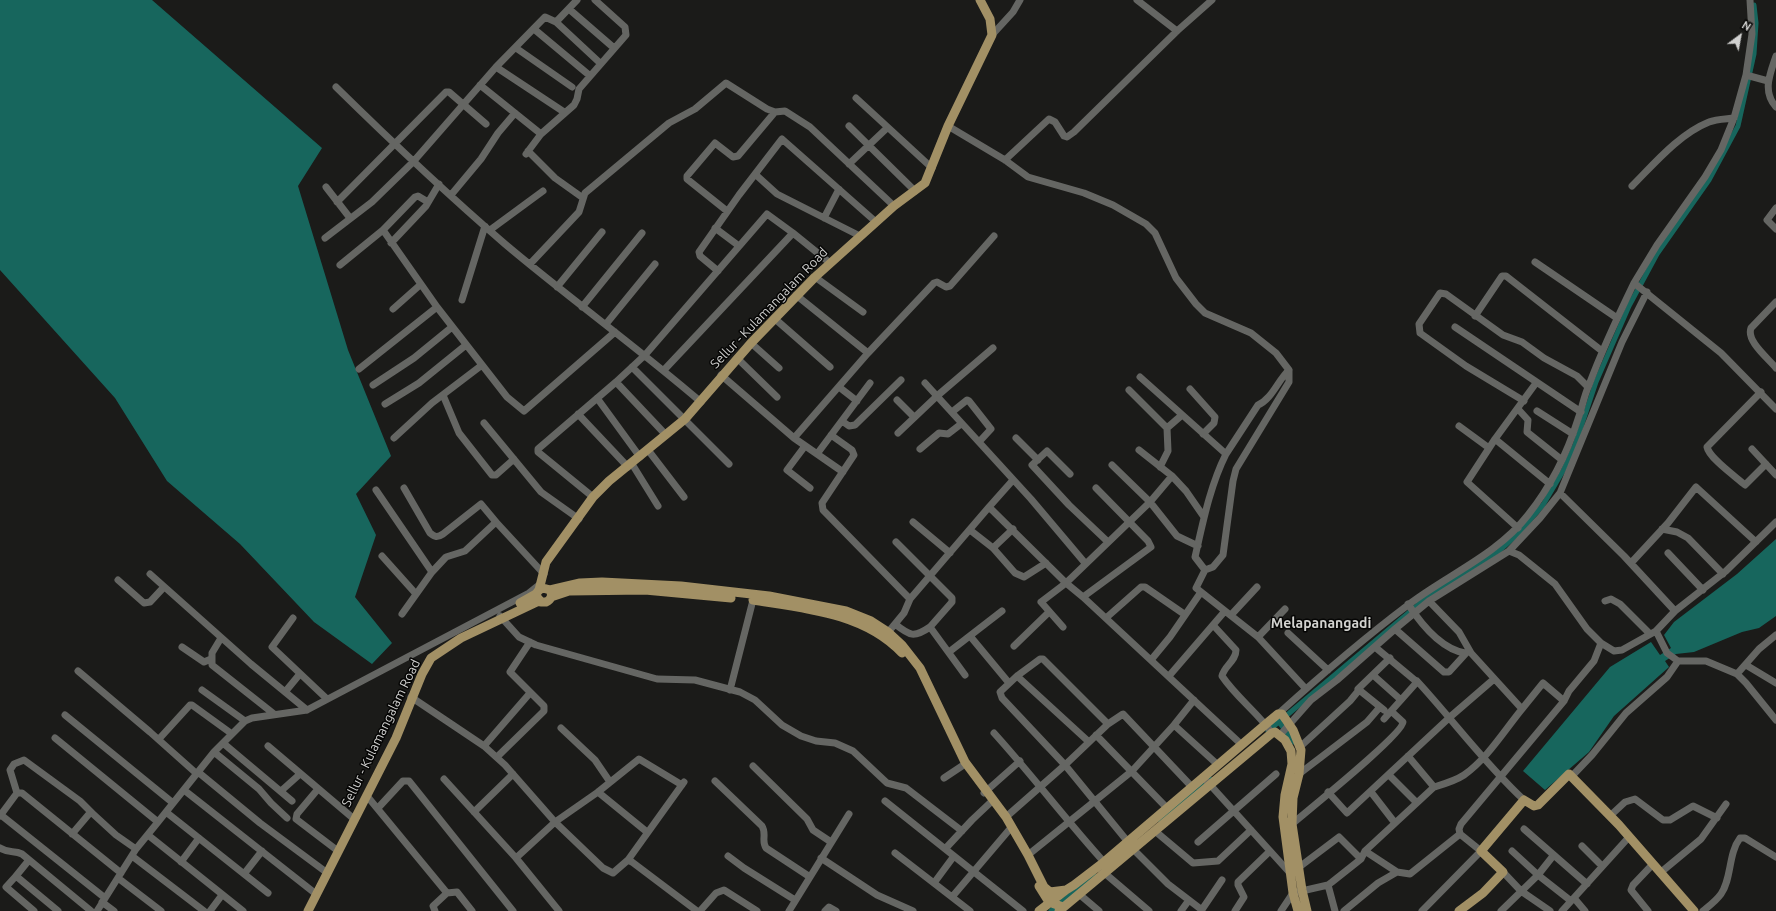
<!DOCTYPE html>
<style>
body{margin:0}
#map{position:relative;width:1776px;height:911px;overflow:hidden;background:#1b1b19;font-family:Ubuntu,sans-serif}
canvas{display:block}
.north{position:absolute;left:1720px;top:16px;width:40px;height:40px;-webkit-text-stroke:3px #060605;paint-order:stroke;rotate:32deg;font-size:11px;font-weight:700;line-height:16px;text-align:center;color:#d1d1d0}
.north::after{content:'';display:block;margin:auto;width:14px;height:18px;background:#d1d1d0;clip-path:polygon(50% 0,100% 100%,50% 72%,0 100%)}
</style>
<div id="map">
<canvas width="1776" height="911"></canvas>
<div class="north">N</div>
</div>
<script>
const context = document.querySelector('canvas').getContext('2d');
context.lineJoin = 'round';
function fill(path, color) { context.fillStyle = color; context.fill(path, 'evenodd'); }
function strokePath(path, color, width, dash) { context.strokeStyle = color; context.lineWidth = width; context.lineCap = dash ? 'butt' : 'round'; context.setLineDash(dash || []); context.stroke(path); }
function label(font, color, halo, rows, align = 'center') {
  context.font = font + ' Ubuntu,sans-serif'; context.lineWidth = 3; context.setLineDash([]); context.textBaseline = 'middle'; context.strokeStyle = halo; context.fillStyle = color; for (const [text, x, y, turn = 0] of rows) {
    context.save(); context.translate(x, y); context.rotate((+turn || 0) * Math.PI / 180); context.textAlign = isNaN(turn) ? turn : align; if (halo) context.strokeText(text, 0, 0); context.fillText(text, 0, 0); context.restore();
  }
}
const water = new Path2D(`
 M0 0H152L322 148 298 186 348 350 391 456 356 494 376 535 355 597 392 643 372 664 314 622 240 544 167 481 115 398 0 270Z
 M1776 539V616L1759 628 1742 632 1694 652 1676 654 1665 661 1669 667 1614 716 1589 752 1545 790 1523 771 1610 667 1651 642 1660 655 1671 648 1664 635 1674 622 1737 574Z`);
const canal = new Path2D(`
 M1279 722 1294 742
 M1268 731 1431 594 1499 551 1517 535 1543 505 1563 471 1575 445 1596 382 1629 306 1657 254 1709 180 1738 126 1754 54 1756 23 1754 5
 M1160 820 1210 779
 M1051 911 1094 875`);
const minor = new Path2D(`
 M1137 0 1177 31
 M569 9 614 48
 M556 22 600 63
 M534 29 589 75
 M992 35 1013 12 1020 0
 M516 48 572 87
 M1776 56C1770 74 1762 91 1776 107
 M496 67 564 112
 M1746 75 1768 81
 M480 85 541 134 574 105 577 99 579 89 626 35 625 27 595 0
 M336 87C391 141 447 194 505 244 569 298 637 347 701 402
 M856 98 932 168
 M849 126 915 191
 M948 126 1005 160 1028 177 1084 193 1113 205 1146 224 1155 233 1176 278 1196 304 1205 313 1251 333 1276 353 1289 370V382L1236 469 1233 481 1223 555 1213 567 1205 570
 M528 151 555 178 583 198
 M526 154 541 134
 M1005 160 1049 119 1055 122 1064 136 1067 137 1074 132 1177 31 1212 0
 M849 164 887 128
 M755 174 777 194 860 236
 M1632 186C1654 164 1679 134 1709 122 1716 119 1726 119 1734 118
 M326 187 350 218
 M451 195 481 159 498 133 515 113
 M337 202 446 92H449L486 124
 M1776 208 1767 220 1776 229
 M727 211 687 179V176L715 143 733 157 738 156 775 112
 M824 218 839 189
 M715 228 739 246
 M383 230 437 307
 M490 230 543 191
 M325 238 372 202 413 162 496 67 545 17 556 22 577 0
 M391 243 426 206 439 184
 M1535 262 1617 318
 M530 264 579 212 585 193 669 123 695 109 726 83 767 109 775 112 785 111 810 127 894 206
 M340 265 383 230 415 197 418 196 428 202
 M718 271 700 256 699 252 739 195 782 139 876 222
 M815 277 863 312
 M1634 283 1657 245 1705 177 1721 150 1734 118 1746 75 1752 34 1750 0
 M557 287 602 232
 M462 300 485 226
 M1776 302 1751 328C1746 341 1768 358 1776 368
 M582 307 642 233
 M393 309 420 285
 M1475 316 1502 276H1506L1602 351
 M774 318 830 367
 M606 324 655 264
 M1455 327 1581 412
 M751 343 779 368
 M868 353 934 283 937 282 946 287 950 286 994 236
 M737 358 777 397
 M632 367 729 464
 M359 369 437 307 507 397 524 411 615 332
 M664 370 793 233 830 263
 M721 375 794 438 868 353 796 295
 M1140 377 1226 454C1210 486 1203 522 1195 557L1205 570 1196 588 1258 637 1306 689
 M616 382 666 435
 M925 383 1031 499 1085 563
 M373 385 414 358 452 327
 M839 387 857 401
 M1190 389 1215 417 1214 423 1203 434
 M1129 390 1167 428 1182 415
 M1761 392 1707 447C1709 458 1736 477 1745 485L1766 464
 M443 395 459 433 492 475H496L514 459
 M597 398 640 457
 M897 400 914 417
 M1524 401 1466 366 1420 333 1419 324 1440 293 1446 294 1503 335 1522 342 1544 358 1577 376 1588 387
 M385 404 419 383 466 345
 M1518 409 1528 420 1527 432 1562 460
 M1537 411 1573 434
 M952 412 967 400 969 401 991 429 979 442
 M578 414 628 467
 M842 421 849 426 855 425 901 380
 M484 423 541 492 579 519
 M1459 426 1489 448
 M898 433 937 396 993 348
 M831 435 852 450 854 455 822 503 823 510 910 599
 M394 438 432 403 482 365
 M794 438 843 472
 M1016 438 1038 460
 M1495 439 1550 484
 M805 446 787 470 810 488
 M920 449 939 433 948 434 961 424
 M1752 449 1776 475
 M648 450 684 497
 M817 454 870 383
 M1226 454 1258 405C1272 399 1278 380 1289 370
 M632 464 658 506
 M1112 465 1150 502 1177 536 1198 546
 M1160 467 1168 451 1167 428
 M1070 474 1047 451 1032 465 1069 505 1108 542
 M1172 476 1186 491 1204 517
 M404 488 430 533C435 537 437 538 443 534L481 504 496 522
 M376 490 432 572
 M1560 493 1624 556 1675 611
 M593 497 538 452V449L616 382 645 355 767 214 793 233
 M989 507 1013 480
 M913 522 950 553
 M1518 528 1467 482 1495 439 1536 383
 M1662 529 1677 532 1688 538 1723 574
 M970 530 993 548 1015 573 1024 577 1046 563
 M896 542 952 598V602L930 627
 M993 548 1013 529
 M1509 551 1540 518 1560 493 1622 342 1647 292
 M1668 553 1703 590
 M382 556 416 594
 M1631 563 1668 523 1696 487 1756 542
 M150 574 251 664 307 710
 M118 580 144 603 150 602 164 587
 M1083 597 1151 547 1148 541 1096 488
 M1429 601 1459 632 1471 653 1522 709 1543 683 1564 701
 M1605 601 1611 599 1620 604 1650 634
 M1408 604C1421 624 1441 649 1465 653
 M402 614 432 572 446 557 465 551 496 522 544 574
 M1231 615 1257 587
 M500 616 519 637 536 645 657 679 695 680 740 692 755 700 782 725 801 736 816 741 835 743 853 751 887 783 906 788 962 831
 M293 618 272 647 327 699
 M1106 618 1141 587H1145L1184 614
 M895 624C910 636 914 638 930 627L965 675
 M1213 625 1236 650C1236 661 1224 666 1222 676 1236 697 1257 712 1272 733
 M1063 627 1041 602 1066 583 1150 502 1172 476 1139 450
 M1395 629 1444 672H1449L1469 650
 M1656 631 1667 653 1678 661H1706L1737 674 1746 683 1776 720
 M1288 633 1328 670
 M885 636 904 613 910 599 989 507 1066 583 1083 597 1242 745
 M970 636 1009 683
 M1258 637 1285 609
 M221 638 212 653V665L274 714
 M1014 646 1049 612
 M182 647 204 662 211 659
 M1375 647 1417 682 1384 719
 M949 652 1002 611
 M1151 660 1170 637 1201 592
 M1746 665 1776 683
 M78 671 150 732 197 774
 M1737 674 1759 649 1776 635
 M1373 675 1401 700
 M1017 676 1089 742
 M1169 676 1225 611
 M1417 681C1453 720 1485 764 1524 800
 M202 690 245 721
 M730 690 753 600
 M285 692 299 675
 M411 697 484 746 505 765 555 822 598 792 639 759 682 785
 M1384 710 1358 689 1390 658
 M1278 714C1320 676 1363 639 1408 605 1447 575 1497 555 1528 515 1551 486 1567 454 1578 419 1582 408 1584 396 1589 385 1602 350 1618 316 1634 283L1721 353 1776 409
 M65 715 173 803
 M1108 724 1043 659H1040L1017 676 1000 692 1002 698 1065 765 1128 842
 M1174 725 1218 765
 M561 728 595 760 610 782
 M994 733C1032 775 1066 820 1104 862
 M1096 735 1167 808
 M1280 735 1311 700 1337 680 1395 629 1429 601 1509 551 1519 555 1555 584 1587 629 1601 643 1614 651 1622 650 1656 631 1675 611 1726 571 1776 522
 M55 738 158 822
 M159 739 190 705H192L232 734
 M223 743 292 801
 M268 746 354 819
 M484 746 530 693
 M1301 746 1350 701 1359 690
 M214 752 259 789 271 803 287 818
 M1408 756 1434 787C1444 784 1455 781 1464 775 1487 759 1504 731 1522 709
 M497 757 544 711V706L510 672 530 642
 M753 766 807 819 813 830 831 842
 M198 772 260 823 326 872
 M1299 774 1367 722 1380 707
 M1389 775 1416 802
 M1572 776 1592 755 1626 713 1667 677 1678 661
 M1203 777 1290 873
 M944 778 962 766
 M444 779 516 858 559 911
 M715 781 762 826C767 834 761 841 766 848L810 877
 M318 789 297 814 296 819 338 851
 M184 790 316 894
 M281 791 300 774
 M598 792 647 832
 M1328 792 1347 813 1450 717 1494 679
 M1371 792 1395 823
 M17 793 10 770 14 764 24 760 80 801 92 813
 M984 793 1020 761
 M367 796 447 893 457 892 472 911
 M885 801 1023 911
 M378 808 403 781H409L513 911
 M166 812 268 893
 M474 812 513 774
 M1 815 105 898
 M0 816 17 793H22L121 873
 M1610 816 1625 802 1635 799 1663 820H1670L1693 806 1717 818
 M1006 817 1065 765 1108 724 1123 714 1192 787
 M1292 824C1307 811 1403 734 1403 722L1391 711
 M1524 829 1587 884
 M1155 831 1193 863 1218 861 1251 830
 M72 834 89 814 92 813 116 835 136 849
 M148 835 243 911
 M1198 842 1276 774
 M1582 846 1602 866
 M0 848C9 854 14 850 22 854L91 911
 M945 849 972 820 991 802
 M1133 849 1168 884 1202 910
 M1365 851 1397 872 1410 874 1460 834
 M1512 851 1538 875 1571 901
 M895 853 970 911
 M1028 855 1132 771 1174 725 1194 700
 M132 856 204 911
 M728 856 744 868 795 900
 M516 858 555 822 603 868 613 873 628 860 632 862 697 911
 M821 858 877 895 913 911
 M29 860 16 876 58 911
 M628 860 684 782
 M181 862 199 838
 M1298 868 1339 837 1361 859
 M1101 870 1149 911
 M1503 872 1521 891 1550 911
 M1660 873 1701 839 1726 804
 M244 874 262 851
 M16 876 6 887 34 911
 M118 878 161 911
 M934 883 954 856
 M1328 885 1335 911
 M1079 894 1099 911
 M952 897 1009 830
 M1574 898 1585 911
 M102 902 114 911
 M97 911 136 849 158 822 214 752 245 721 252 718 307 710 529 593 539 585
 M210 911 222 895
 M435 911 433 906 447 893
 M700 911 716 893 724 890 757 911
 M789 911 849 814
 M825 911 829 907 836 911
 M1181 911 1189 900
 M1201 911 1222 880
 M1235 911 1244 897 1238 885V882L1270 851
 M1281 911 1293 893 1328 885 1332 882 1361 859 1365 851 1434 787
 M1344 911 1378 883 1397 872
 M1422 911 1481 851 1460 834 1459 829 1461 824 1564 701 1569 691 1594 661 1601 643
 M1501 911 1538 875 1553 856
 M1562 911 1629 837
 M1648 911 1631 890 1633 885 1653 864
 M1703 911C1709 906 1716 901 1721 894 1732 878 1728 854 1740 838H1745L1776 857`);
const major = new Path2D(`
 M539 590 546 562 593 497 609 481 685 419 751 343 815 277 894 206 925 183 948 126 992 35 990 19 980 0
 M550 590 580 583 602 582 681 586 769 596 846 611 871 621 888 632 902 645 920 668 965 762 1006 817 1028 855 1044 887 1050 892 1066 890 1074 885 1104 862 1266 724 1278 714H1282L1293 730 1301 750 1299 774 1293 798 1292 824 1302 890 1307 911
 M551 597 569 591 645 590 731 598
 M753 600C804 608 865 613 902 653
 M520 603 536 594 539 590 543 588 550 590C553 595 551 600 546 602H541L536 596
 M1039 886 1049 902 1063 907
 M308 911 396 738 422 674 431 658 461 638 539 601
 M1039 911 1066 890
 M1059 911 1272 733 1275 732 1285 740 1291 751 1292 764 1285 795 1283 817 1293 893 1298 911
 M1459 911 1483 893 1503 872 1481 851 1524 800 1534 806 1538 805 1569 774 1619 825 1694 911`);
const streetNames = [
 ["Sellur - Kulamangalam Road",769,308,-46],
 ["Sellur - Kulamangalam Road",381,733,-64]
];
const neighbourhoodNames = [
 ["Melapanangadi",1321,623]
];
fill(water, '#17665d');
strokePath(canal, '#17665d', 5);
strokePath(minor, '#656663', 7);
strokePath(major, '#a29065', 9);
label('13px', '#d1d1d0', '#060605', streetNames);
label('bold 14px', '#d2d2cf', '#060605', neighbourhoodNames);
</script>
